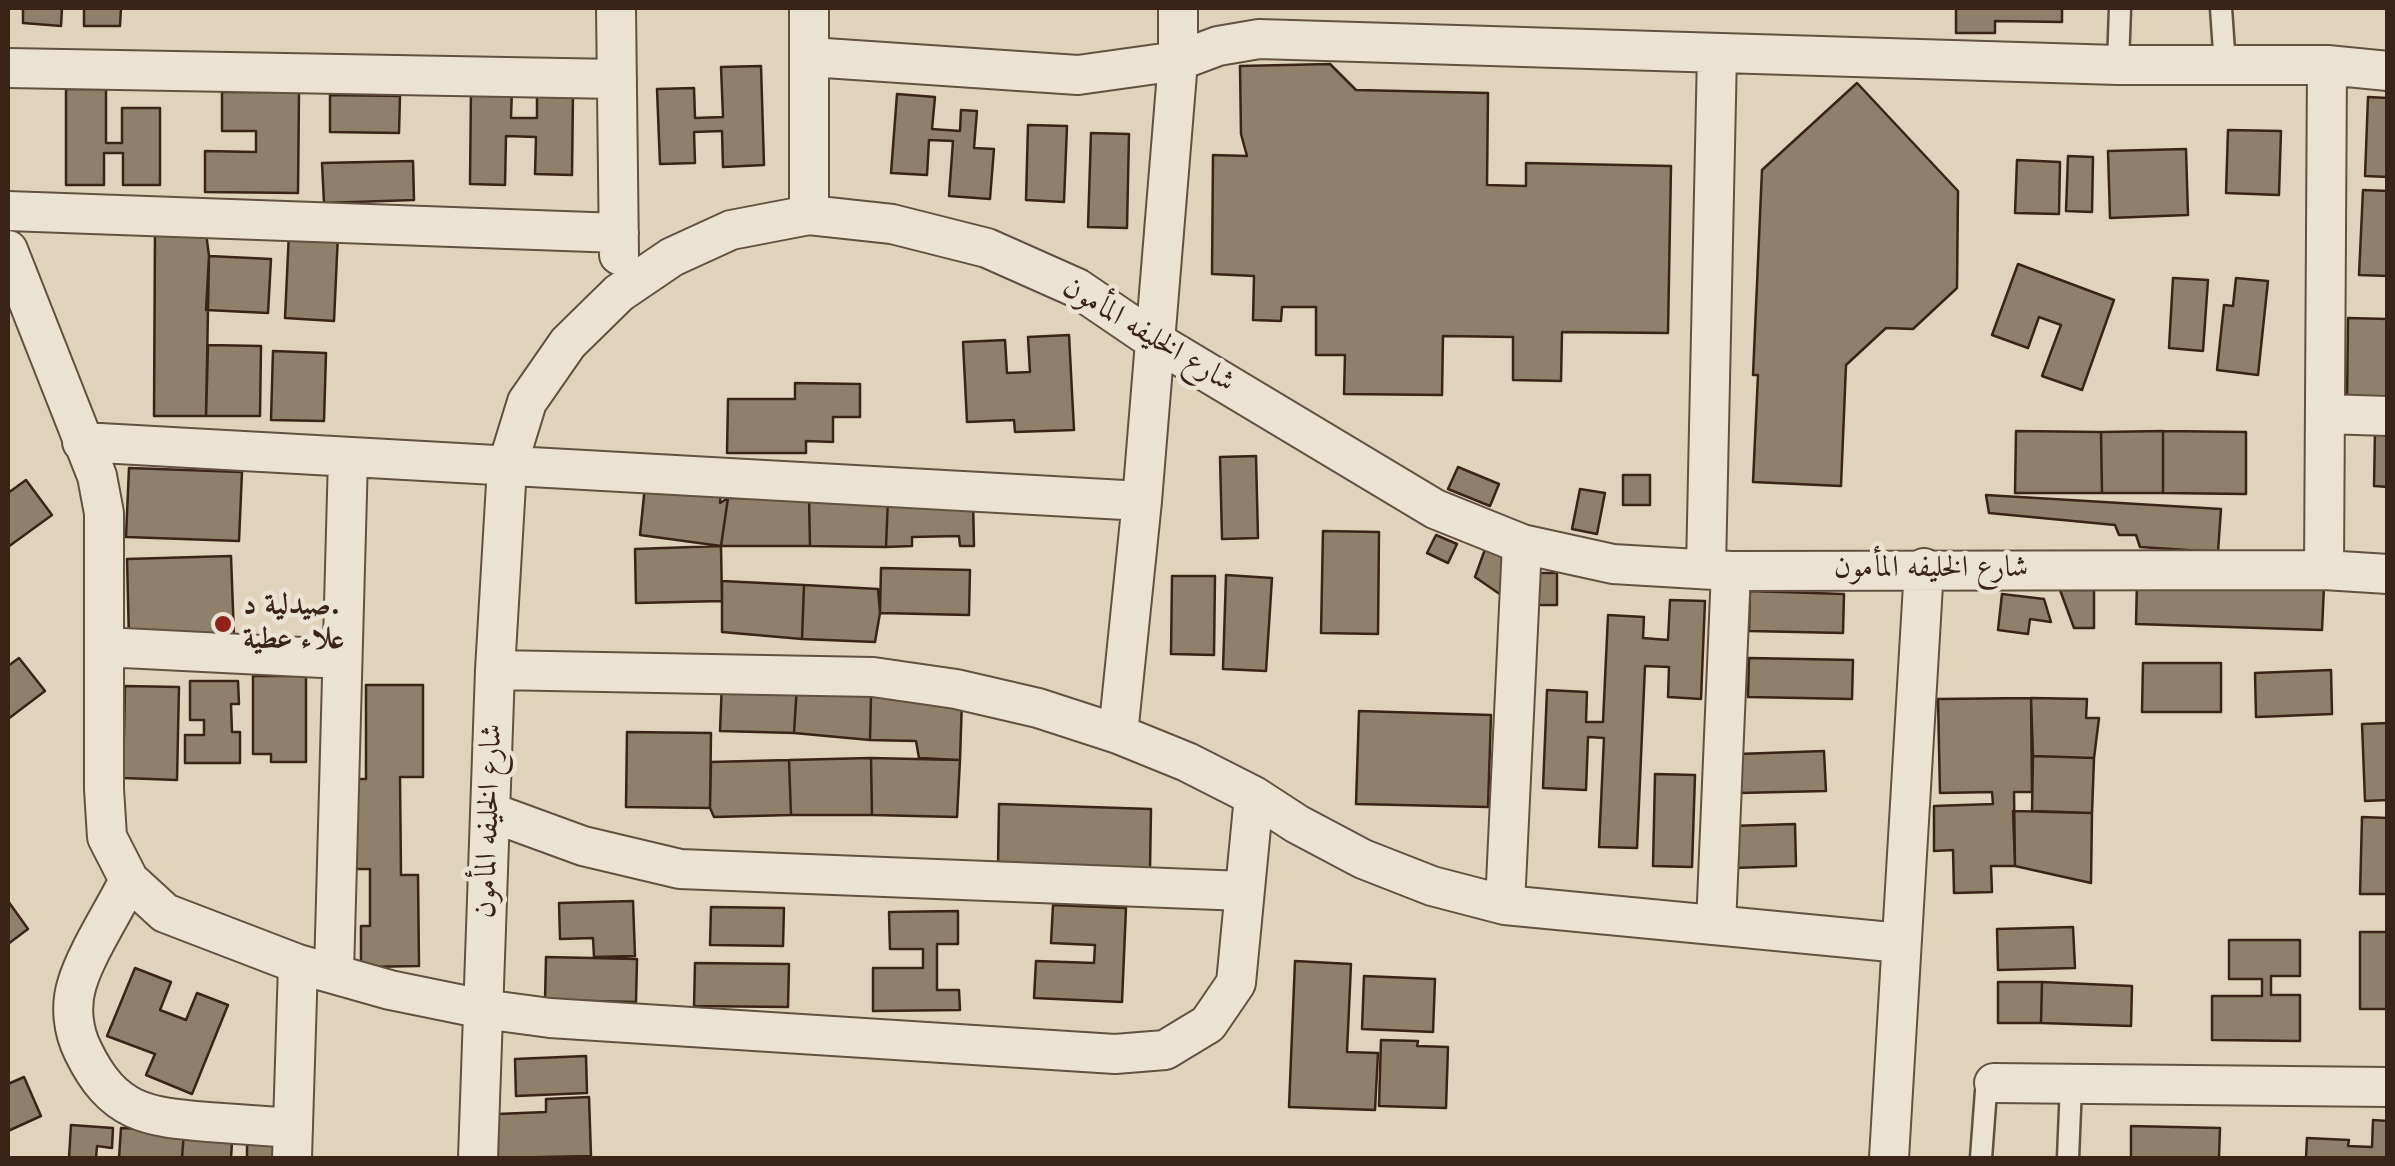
<!DOCTYPE html>
<meta charset="utf-8">
<style>
body{margin:0}
#map{position:relative;width:2395px;height:1166px;overflow:hidden;background:#dfd4bb;font-family:Cardo,serif}
canvas{display:block}
.frame{position:absolute;inset:0;border:10px solid #392417;pointer-events:none}
</style>
<div id="map">
<canvas width="2395" height="1166"></canvas>
<div class="frame"></div>
</div>
<script>
const context = document.querySelector('canvas').getContext('2d');
context.lineJoin = 'round';
function fill(path, color) { context.fillStyle = color; context.fill(path, 'evenodd'); }
function strokePath(path, color, width, dash) { context.strokeStyle = color; context.lineWidth = width; context.lineCap = dash ? 'butt' : 'round'; context.setLineDash(dash || []); context.stroke(path); }
function label(font, color, halo, rows, align = 'center') {
  context.font = font + ' Cardo,Amiri,serif'; context.lineWidth = 9; context.setLineDash([]); context.textBaseline = 'middle'; context.strokeStyle = halo; context.fillStyle = color; for (const [text, x, y, turn = 0] of rows) {
    context.save(); context.translate(x, y); context.rotate((+turn || 0) * Math.PI / 180); context.textAlign = isNaN(turn) ? turn : align; if (halo) context.strokeText(text, 0, 0); context.fillText(text, 0, 0); context.restore();
  }
}
const building = new Path2D(`
 M23 8H62L61 26 23 23Z
 M84 8H121L120 26H84Z
 M1956 8H2062V22L1995 21V33H1956Z
 M1330 64 1356 90 1488 93 1487 185 1526 186V163L1671 166 1668 333 1562 332 1561 381 1513 380V337L1443 336 1442 395 1344 394 1345 355H1316V307H1282L1281 321 1253 320 1254 276 1212 274 1213 155 1247 156 1241 134 1240 66Z
 M761 66 764 165 723 167 722 131 694 132 695 163 660 164 657 89 694 88 695 118 723 117 721 67Z
 M1857 83 1958 191 1957 288 1913 329 1886 328 1846 365 1841 486 1753 482 1758 375H1753L1762 170Z
 M471 87 512 88 511 118H537V93H573L572 175 535 174 536 137 506 136 505 185 470 184Z
 M66 89H106V143H122V108H160V185H123V153H104V185H66Z
 M222 92H299L298 193 205 192V151L256 152V131H222Z
 M897 94 935 97 932 129 960 131 961 110 977 111 974 148 994 149 990 199 949 196 953 141 929 140 927 175 891 173Z
 M330 95 400 96 399 133 330 132Z
 M2368 97 2388 98V177L2365 176Z
 M1028 125 1067 126 1064 202 1026 200Z
 M2228 130 2281 131 2279 195 2226 193Z
 M1091 133 1129 134 1127 228 1088 227Z
 M2186 149 2188 215 2110 218 2108 151Z
 M2068 156 2093 157 2092 212 2066 211Z
 M2017 160 2060 162 2059 214 2015 213Z
 M413 161 414 200 324 203 322 163Z
 M2363 190 2388 191V276L2359 275Z
 M155 232 206 233 209 256 206 416H154Z
 M289 232 338 234 334 321 285 318Z
 M209 256 271 259 268 313 206 310Z
 M2018 264 2114 300 2082 390 2042 376 2061 325 2039 317 2028 348 1992 335Z
 M2173 278 2208 280 2203 351 2169 348Z
 M2236 278 2268 281 2258 375 2217 370 2224 305 2233 306Z
 M2348 318 2388 319V402L2347 401Z
 M1069 335 1074 430 1015 432 1014 420 967 422 963 342 1005 340 1007 373 1030 372 1028 337Z
 M208 345 261 346 260 416H206Z
 M273 351 326 353 324 421 271 420Z
 M795 383 860 384V417H833V442L806 441V453H727L728 399H795Z
 M2375 430H2388V487L2374 486Z
 M2016 431 2101 432 2102 493H2015Z
 M2163 431V493H2102L2101 432Z
 M2163 431 2246 432V494L2163 493Z
 M1256 456 1258 538 1222 539 1220 457Z
 M1458 467 1499 484 1490 506 1448 489Z
 M129 468 242 472 239 541 126 537Z
 M1623 475H1650V505H1623Z
 M646 476 721 483 720 503 728 498 721 546 640 535Z
 M26 480 52 515 8 547V493Z
 M1580 489 1605 493 1597 534 1572 529Z
 M1986 495 2221 509 2218 552 2140 547 2136 535H2119L2115 525 1989 513Z
 M809 497 888 498 886 547 810 546Z
 M809 497 810 546H721L728 498Z
 M888 498 973 500 974 546H960L959 536 912 537V546L886 547Z
 M1323 531 1379 532 1378 634 1321 633Z
 M1436 535 1457 544 1448 563 1427 553Z
 M1488 541 1516 562 1504 597 1475 577Z
 M721 546 722 601 636 603 635 549Z
 M231 556 234 636 129 639 127 559Z
 M881 568 970 570 969 615 880 613Z
 M1526 573H1557V605H1526Z
 M1226 575 1272 578 1266 671 1223 669Z
 M1172 576H1215L1214 655 1171 654Z
 M722 581 804 585 802 639 722 632Z
 M2137 581 2324 586 2322 630 2136 624Z
 M804 585 878 589 880 613 875 642 802 639Z
 M2060 590H2094V628H2074Z
 M1750 591 1844 594 1843 633 1749 631Z
 M2002 594 2044 599 2051 622 2030 619 2028 634 1998 630Z
 M1670 600 1705 601 1701 699 1668 697 1669 667 1645 666 1637 848 1599 847 1604 738 1588 737 1586 790 1543 788 1547 690 1587 692 1586 722H1603L1608 615 1644 617 1643 638 1668 640Z
 M19 658 45 691 8 719V666Z
 M1749 658 1853 660 1852 699 1748 697Z
 M2143 663H2221V712H2142Z
 M2331 670 2332 714 2256 717 2255 673Z
 M253 676H306V762H271V754H253Z
 M190 681H238L239 704H231L232 732H240V763H185V735H204V720H190Z
 M722 681 797 685 794 733 720 731Z
 M366 685H423V777H400L401 875H418L419 966 361 967V926H370V869H347L346 779H366Z
 M797 685 871 696 870 740 794 733Z
 M125 686 179 687 177 780 123 778Z
 M871 696 962 699 960 760 919 758 916 741 870 740Z
 M2031 698 2032 792H2014L2015 866H1991L1992 892 1954 893 1953 850 1934 851V806L1993 804 1992 792 1940 793 1938 699Z
 M2031 698 2087 699 2086 718H2099L2094 758 2033 756Z
 M1359 711 1491 715 1488 807 1356 804Z
 M2388 723V800L2365 801 2362 724Z
 M627 732 711 733 710 808 626 807Z
 M1824 751 1826 791 1739 793 1738 754Z
 M2033 756 2094 758 2092 813 2032 811Z
 M871 758 960 760 957 817 872 815Z
 M871 758 872 815H791L789 760Z
 M789 760 791 815 714 817 710 808 711 762Z
 M1655 774 1695 775 1692 867 1653 866Z
 M999 804 1151 809 1150 869 998 867Z
 M2013 811 2092 813 2091 883 2015 866Z
 M2362 817 2388 818V894H2360Z
 M1795 824 1796 866 1731 868 1730 826Z
 M8 901 28 929 8 944Z
 M633 901 635 956 594 957 593 938 560 939 559 903Z
 M1053 905 1126 908 1122 1002 1034 998 1036 961 1094 963 1095 945 1051 943Z
 M711 907 784 908 783 946 710 945Z
 M958 911V944H937V990H959L960 1010 873 1011V968H923V949H890L889 912Z
 M2073 927 2075 968 1998 970 1997 929Z
 M2360 932H2388V1009H2360Z
 M2229 940H2300V976H2271V995H2300V1041L2212 1040V996H2262V979H2229Z
 M546 957 637 959 636 1002 545 1000Z
 M1295 961 1351 964 1347 1052 1378 1053 1375 1110 1289 1107Z
 M695 963 789 964 788 1007 694 1006Z
 M135 968 171 982 160 1010 186 1020 197 993 228 1005 192 1094 146 1075 155 1054 107 1036Z
 M1364 976 1435 979 1433 1032 1362 1029Z
 M1998 982H2042L2041 1023H1998Z
 M2042 982 2132 986 2131 1026 2041 1023Z
 M1381 1040 1418 1041 1417 1046 1448 1047 1446 1108 1379 1106Z
 M586 1056 587 1093 516 1096 515 1059Z
 M24 1077 41 1116 8 1131V1084Z
 M589 1097 591 1156 498 1158 497 1114 546 1112V1099Z
 M2373 1120 2388 1121V1158H2306L2307 1138 2349 1140 2348 1146 2372 1147Z
 M71 1125 113 1128 112 1148 97 1146 96 1158H69Z
 M2131 1126 2220 1128 2219 1158H2131Z
 M121 1128 184 1131 182 1158H119Z
 M184 1131 232 1142 231 1158H182Z
 M247 1138 292 1140 291 1158H247Z`);
const lane = new Path2D(`
 M2221 8 2225 66
 M2118 65 2120 8
 M1981 1158 1986 1091 1994 1083
 M2068 1158 2071 1085`);
const street = new Path2D(`
 M616 8 619 255
 M810 57 1078 75 1178 61 1218 46 1259 39 2118 65H2327L2388 71
 M8 68 617 79
 M8 211 619 233
 M809 215V8
 M8 250 97 476 104 513V789L107 837 129 880 165 913 298 964 390 990 483 1009 550 1018 1115 1054 1165 1050 1208 1024 1236 983 1254 796
 M2325 414 2388 416
 M82 442 1142 501
 M1706 568 1717 53
 M2324 570 2327 65
 M104 647 342 659
 M495 670 873 677 956 689 1038 708 1118 734 1187 762 1254 796 1297 824 1363 859 1432 886 1505 905 1901 943
 M1118 734 1142 501 1178 61V8
 M490 812 583 846 680 869 1244 891
 M129 880C114 911 86 953 77 984 70 1006 73 1031 83 1051 113 1113 146 1117 208 1122 237 1124 265 1126 293 1128
 M1505 905 1522 544
 M1716 925 1731 571
 M334 973 348 457
 M1994 1083 2388 1087
 M292 1158 298 964
 M478 1158 495 670 507 467 527 402 568 343 619 293 672 257 731 230 809 215 892 224 987 248 1077 288 1155 341 1435 509 1522 544 1613 564 1731 571 2324 570 2388 574
 M1889 1158 1924 568`);
const markers = [
 [223,624,10,"#8f2418"]
];
const streetNames = [
 ["شارع الخليفه المأمون",1148,336,31],
 ["شارع الخليفه المأمون",1931,569],
 ["شارع الخليفه المأمون",490,821,-88]
];
const poiNames = [
 ["صيدلية د.",243,607],
 ["علاء عطية",243,641]
];
fill(building, '#8f806c');
strokePath(building, '#392417', 2.5);
strokePath(lane, '#625040', 25);
strokePath(street, '#625040', 42);
strokePath(lane, '#eae3d3', 20);
strokePath(street, '#eae3d3', 38);
for (const [x, y, r, color] of markers) { const dot = new Path2D(); dot.arc(x, y, r, 0, 2 * Math.PI); context.fillStyle = color; context.fill(dot); strokePath(dot, '#eae3d3', 4); }
label('30px', '#392417', '#eae3d3', streetNames);
label('bold 30px', '#392417', '#eae3d3', poiNames, 'left');
</script>
